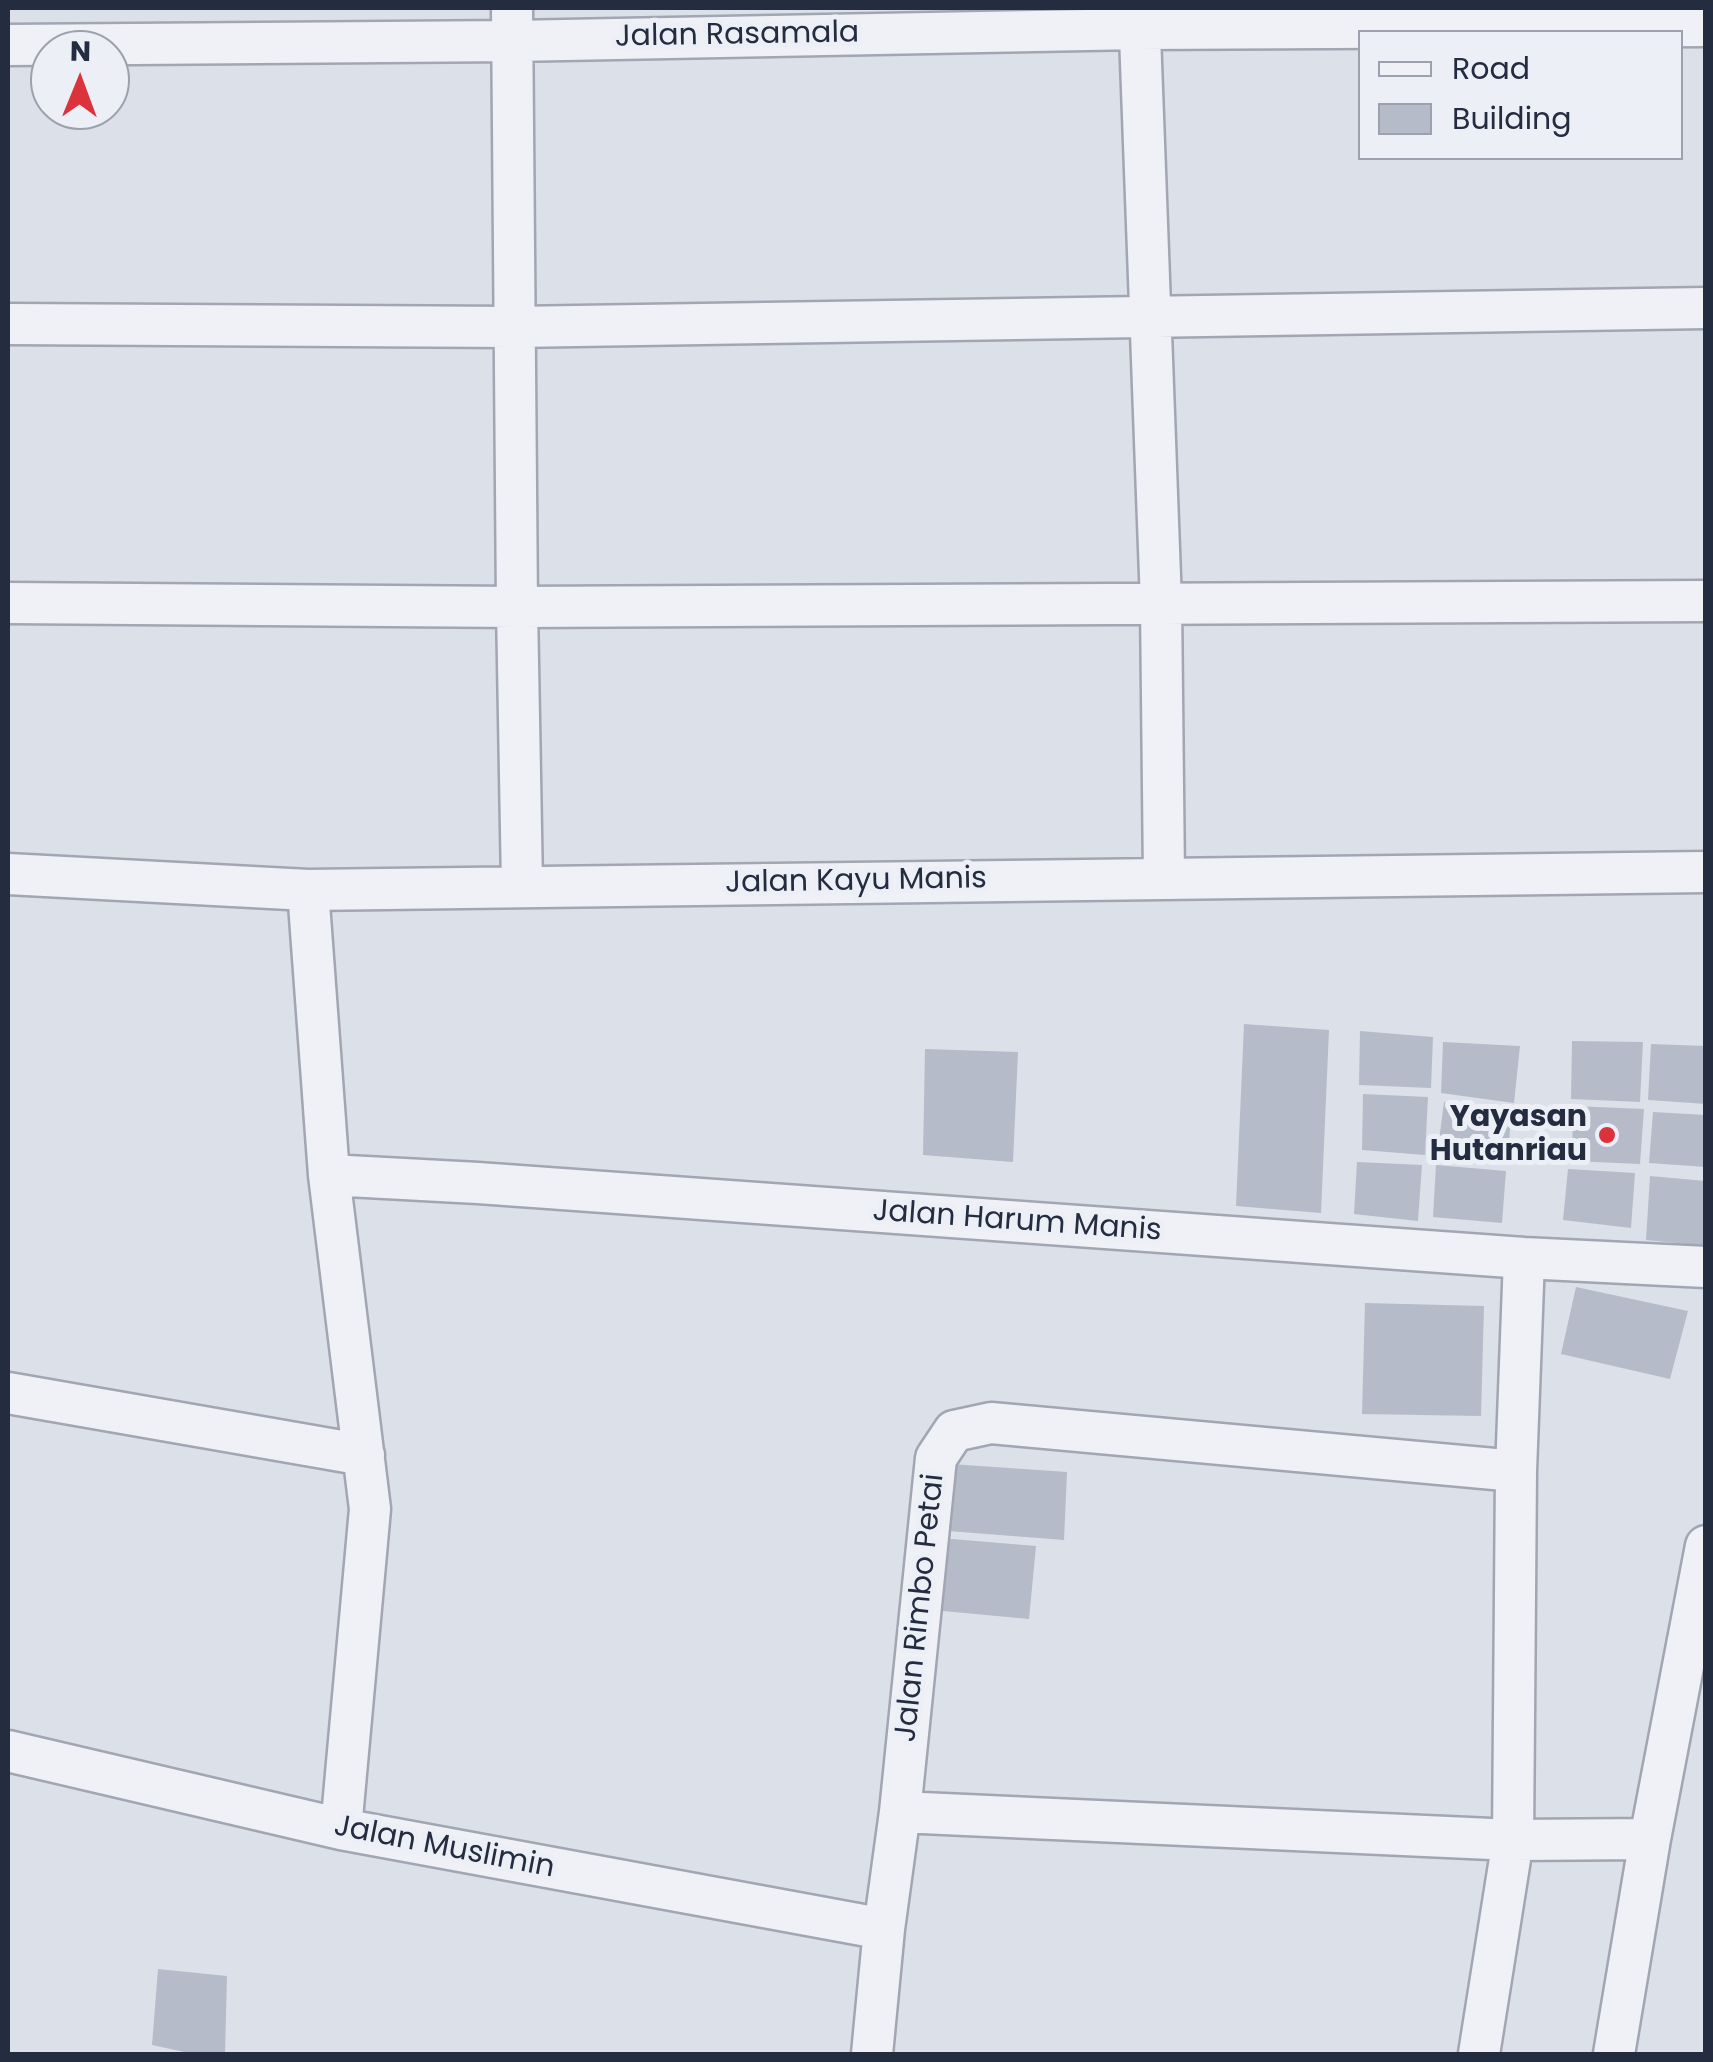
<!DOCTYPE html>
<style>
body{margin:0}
#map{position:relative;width:1713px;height:2062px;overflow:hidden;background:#dce0e8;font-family:Poppins,sans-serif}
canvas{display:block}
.frame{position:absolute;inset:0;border:10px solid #242c40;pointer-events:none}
.legend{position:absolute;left:1358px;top:30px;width:325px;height:130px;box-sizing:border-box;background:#eceff6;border:2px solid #9ca1ad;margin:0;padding:12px 18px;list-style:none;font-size:30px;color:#242c40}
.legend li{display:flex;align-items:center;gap:20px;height:50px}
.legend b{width:50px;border:2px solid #9ca1ad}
.north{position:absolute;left:30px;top:30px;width:100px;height:100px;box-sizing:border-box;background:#eceff6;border:2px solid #9ca1ad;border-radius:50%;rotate:1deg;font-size:28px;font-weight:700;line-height:40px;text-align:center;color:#242c40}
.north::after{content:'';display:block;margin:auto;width:35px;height:45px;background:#dc323c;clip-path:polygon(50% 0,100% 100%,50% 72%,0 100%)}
</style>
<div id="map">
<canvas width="1713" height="2062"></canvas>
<div class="frame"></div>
<ul class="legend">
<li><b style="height:12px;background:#eff1f6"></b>Road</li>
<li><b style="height:28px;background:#b6bbc9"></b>Building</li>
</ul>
<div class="north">N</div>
</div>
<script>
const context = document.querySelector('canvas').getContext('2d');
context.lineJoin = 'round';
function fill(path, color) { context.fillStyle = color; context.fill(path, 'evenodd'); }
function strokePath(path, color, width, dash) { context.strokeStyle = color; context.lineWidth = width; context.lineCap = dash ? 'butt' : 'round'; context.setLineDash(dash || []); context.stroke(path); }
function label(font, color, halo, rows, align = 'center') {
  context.font = font + ' Poppins,sans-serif'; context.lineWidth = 10; context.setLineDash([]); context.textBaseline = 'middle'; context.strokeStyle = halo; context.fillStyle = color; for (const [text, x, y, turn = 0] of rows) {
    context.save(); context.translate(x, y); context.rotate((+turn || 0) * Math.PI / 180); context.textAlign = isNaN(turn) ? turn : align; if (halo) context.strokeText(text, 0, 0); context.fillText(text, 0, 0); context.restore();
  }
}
const building = new Path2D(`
 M1244 1024 1329 1030 1321 1213 1236 1206Z
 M1360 1031 1433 1037 1431 1088 1359 1085Z
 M1572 1041 1643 1042 1640 1102 1571 1099Z
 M1443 1042 1520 1046 1514 1103 1441 1093Z
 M1651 1044 1706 1046V1104L1648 1100Z
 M925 1049 1018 1052 1013 1162 923 1155Z
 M1363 1094 1428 1097 1425 1155 1362 1150Z
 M1444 1102 1511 1111 1508 1162 1437 1156Z
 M1573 1106 1644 1109 1640 1164 1572 1161Z
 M1653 1112 1706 1115V1167L1649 1163Z
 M1357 1162 1422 1165 1418 1221 1354 1214Z
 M1436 1165 1506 1171 1502 1223 1433 1217Z
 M1568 1169 1635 1173 1631 1228 1563 1220Z
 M1650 1176 1706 1181V1246L1646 1240Z
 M1576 1287 1688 1311 1670 1379 1561 1354Z
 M1365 1303 1484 1306 1481 1416 1362 1414Z
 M951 1464 1067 1472 1064 1540 948 1531Z
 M940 1538 1036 1546 1029 1619 932 1610Z
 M158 1969 227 1976 225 2054H194L152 2045Z`);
const minor = new Path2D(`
 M512 8 517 607 522 886
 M1139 8 1161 603 1164 879
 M8 45 512 41 1139 29 1706 26
 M8 324 514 327 1706 308
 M8 603 517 607 1706 601
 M8 874 308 890 1706 872
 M308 890 329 1175 370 1509 341 1829
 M329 1175 478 1183 1524 1258 1706 1267
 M8 1393 364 1455
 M8 1751 341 1829 884 1929
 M900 1812 1513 1840 1650 1839
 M872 2054 884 1929 900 1812 936 1458 954 1431 991 1423 1516 1471
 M1479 2054 1513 1840 1516 1471 1524 1258
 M1614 2054 1650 1839 1706 1546`);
const markers = [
 [1607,1135,10,"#dc323c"]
];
const streetNames = [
 ["Jalan Rasamala",737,36,-1],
 ["Jalan Kayu Manis",856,882,-1],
 ["Jalan Harum Manis",1017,1222,4],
 ["Jalan Rimbo Petai",921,1608,-84],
 ["Jalan Muslimin",444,1848,11]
];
const poiNames = [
 ["Yayasan",1587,1118],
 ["Hutanriau",1587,1152]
];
fill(building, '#b6bbc9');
strokePath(minor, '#a1a6b2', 45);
strokePath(minor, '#eff1f6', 40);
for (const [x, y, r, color] of markers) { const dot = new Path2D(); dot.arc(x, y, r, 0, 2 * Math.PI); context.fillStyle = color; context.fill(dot); strokePath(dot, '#eceff6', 4); }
label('30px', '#242c40', '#eceff6', streetNames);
label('bold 30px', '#242c40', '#eceff6', poiNames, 'right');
</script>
